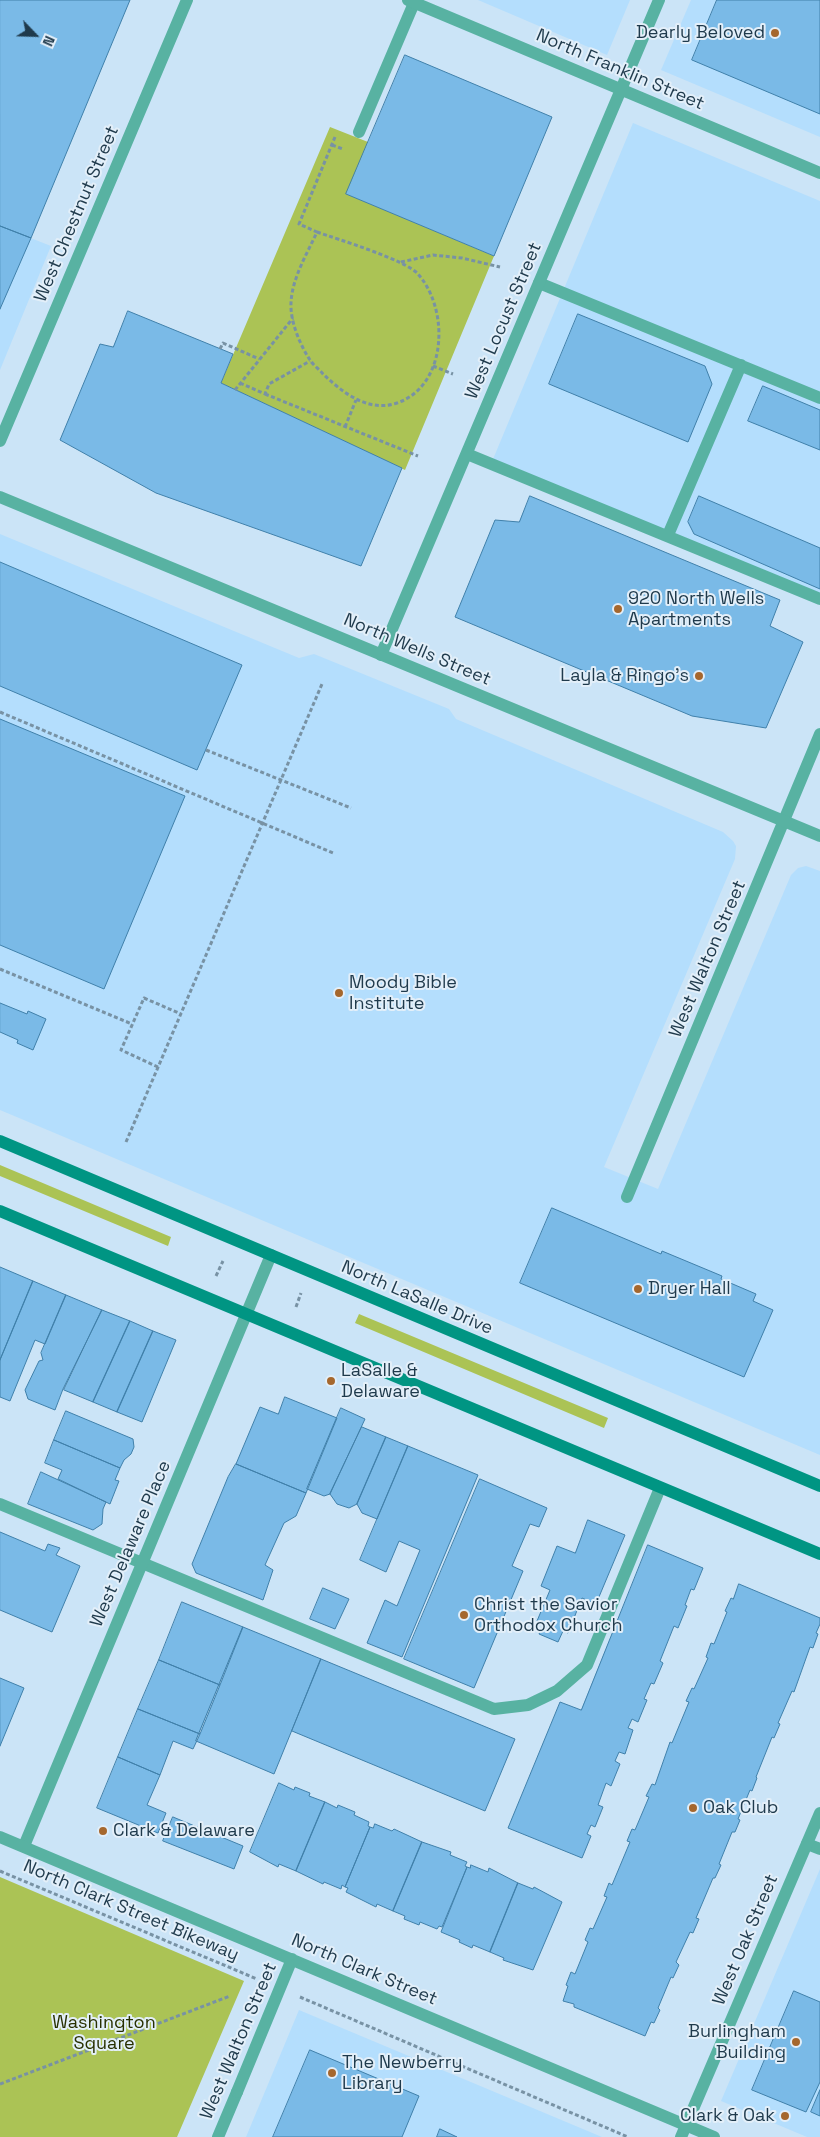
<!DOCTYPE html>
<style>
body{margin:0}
#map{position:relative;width:820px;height:2137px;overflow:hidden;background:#cbe4f7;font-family:"Space Grotesk",sans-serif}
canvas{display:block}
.north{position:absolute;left:10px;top:10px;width:50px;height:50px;-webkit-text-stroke:4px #e3eff9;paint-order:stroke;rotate:114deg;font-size:14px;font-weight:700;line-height:20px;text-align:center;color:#1f3a4c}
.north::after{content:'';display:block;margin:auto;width:18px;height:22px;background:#1f3a4c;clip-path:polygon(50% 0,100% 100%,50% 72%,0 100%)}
</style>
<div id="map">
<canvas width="820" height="2137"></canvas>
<div class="north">N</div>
</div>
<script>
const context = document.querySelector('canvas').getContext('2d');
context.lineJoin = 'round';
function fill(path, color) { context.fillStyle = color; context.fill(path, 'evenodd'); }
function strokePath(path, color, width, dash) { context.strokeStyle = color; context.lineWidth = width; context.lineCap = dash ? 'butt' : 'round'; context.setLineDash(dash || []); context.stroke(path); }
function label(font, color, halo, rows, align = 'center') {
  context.font = font + ' "Space Grotesk",sans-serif'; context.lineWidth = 4; context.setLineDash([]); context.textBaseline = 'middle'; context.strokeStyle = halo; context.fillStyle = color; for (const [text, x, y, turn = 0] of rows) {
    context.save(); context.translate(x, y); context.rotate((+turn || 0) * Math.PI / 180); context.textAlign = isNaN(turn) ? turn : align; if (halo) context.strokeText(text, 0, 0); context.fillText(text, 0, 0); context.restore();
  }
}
const built = new Path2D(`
 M478 0H630L607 55Z
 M691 0H820V137L661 70Z
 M633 123 820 201V599L491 464Z
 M0 226 51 246 0 370Z
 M0 534 299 658 314 654 449 709 456 719 723 832 733 841 736 846 735 859 604 1167 658 1189 791 875 798 868 806 866 820 871V1455L0 1110Z
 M820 1869V2137H807L721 2101Z
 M299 2010 602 2137H246Z`);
const green = new Path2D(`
 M330 127 368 142 347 194 494 256 405 470 221 383Z
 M0 1165 171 1237 168 1246 0 1176Z
 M359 1314 608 1418 604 1428 355 1323Z
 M0 1877 244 1981 177 2137H0Z`);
const building = new Path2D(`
 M0 0H130L31 238 0 226Z
 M717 0H820V114L692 60Z
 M405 55 552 117 494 256 346 194Z
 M0 226 31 238 0 309Z
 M128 311 233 354 221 383 402 468 361 566 156 493 60 440 100 344 113 347Z
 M578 314 705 366 712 384 688 442 549 384Z
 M763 386 820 410V450L748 421Z
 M530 496 780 600 770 626 803 642 766 728 692 716 455 617 495 520 519 522Z
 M699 496 820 548V589L694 534 688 522Z
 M0 562 242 665 197 770 0 686Z
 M0 719 185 796 104 989 0 945Z
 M0 1003 27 1014 28 1011 46 1019 33 1050 17 1043 18 1040 0 1032Z
 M552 1208 661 1254 662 1251 722 1276 721 1279 756 1294 753 1301 773 1310 744 1377 520 1283Z
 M0 1267 33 1281 0 1360Z
 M33 1281 66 1295 45 1344 35 1340 10 1401 0 1397V1360Z
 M66 1295 102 1310 63 1389 55 1410 28 1399 25 1390 39 1361 43 1360 41 1353Z
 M102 1310 130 1321 93 1402 64 1390Z
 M130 1321 153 1331 117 1412 93 1402Z
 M153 1331 176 1340 142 1422 117 1412Z
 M285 1397 337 1418 306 1493 236 1464 260 1407 278 1414Z
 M341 1408 365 1419 330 1494 324 1496 307 1489Z
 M66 1411 133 1439 134 1447 131 1454 124 1460 120 1468 54 1440Z
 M362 1427 386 1437 357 1504 349 1508 337 1504 330 1494Z
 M386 1437 408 1446 377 1519 362 1513 357 1504Z
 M54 1440 120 1468 115 1480 119 1481 110 1504 58 1479 62 1470 45 1463Z
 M408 1446 478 1475 402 1657 367 1643 385 1600 397 1606 420 1550 399 1541 386 1572 360 1560Z
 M236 1464 306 1493 296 1516 284 1523 265 1565 273 1570 263 1600 196 1573 192 1564 228 1477Z
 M41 1472 106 1502 103 1509 102 1524 93 1530 28 1504Z
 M480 1479 547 1508 539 1527 530 1524 512 1566 523 1571 474 1688 404 1659Z
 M588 1520 625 1535 596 1604 582 1598 568 1633 563 1631 558 1642 539 1634 544 1623 537 1621 550 1590 541 1586 557 1546 575 1553Z
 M0 1532 45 1551 48 1544 60 1548 56 1555 80 1566 52 1632 0 1610Z
 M648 1545 703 1568 694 1590 691 1589 685 1605 687 1606 678 1628 674 1626 660 1661 663 1663 654 1684 651 1683 644 1699 647 1700 638 1722 632 1719 628 1728 633 1730 625 1754 619 1752 615 1761 620 1764 611 1786 606 1783 598 1805 603 1807 595 1827 591 1825 587 1834 591 1836 582 1858 508 1828 560 1702 581 1710Z
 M739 1584 820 1618V1624L816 1633 818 1634 813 1648 810 1647 794 1692 792 1691 778 1723 780 1724 774 1738 772 1737 756 1777 757 1778 752 1791 750 1790 738 1819 740 1820 735 1832H732L719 1864 721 1865 715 1878H713L696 1918 699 1919 693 1933 690 1932 676 1962 679 1965 673 1978 671 1977 658 2008 660 2010 654 2023 651 2022 645 2036 574 2007V2004L563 2001 568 1986 566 1985 571 1972 575 1974 588 1942 585 1940 590 1928 593 1929 607 1897 604 1896 609 1883 612 1885 630 1842 627 1841 632 1829 635 1830 649 1797 646 1796 652 1784 655 1785 670 1742 672 1743 689 1702 686 1701 692 1688 694 1689 708 1658 706 1657 711 1643 714 1644 727 1612 725 1611 731 1598 733 1599Z
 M323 1588 349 1599 335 1629 310 1619Z
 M182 1602 243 1627 220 1685 159 1660Z
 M243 1627 321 1659 274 1774 196 1741Z
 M321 1659 515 1739 485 1811 292 1731Z
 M159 1660 220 1685 200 1734 138 1709Z
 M0 1678 24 1688 0 1746Z
 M138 1709 200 1734 193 1749 173 1741 160 1775 118 1757Z
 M118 1757 160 1775 147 1805 166 1813 158 1833 97 1808Z
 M279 1783 294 1790 295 1787 310 1793 309 1796 325 1802 296 1871 279 1864 278 1867 250 1852Z
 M325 1802 337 1808 338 1805 355 1812 354 1815 369 1822 368 1826 370 1827 345 1887 342 1885 341 1889 324 1882 323 1884 296 1871Z
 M173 1817 243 1846 234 1869 163 1841Z
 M375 1824 392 1831 394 1829 422 1842 393 1911 377 1904 376 1907 346 1892 348 1888 345 1887 370 1827 373 1828Z
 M422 1842 451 1852 450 1855 467 1862 465 1866 467 1867 442 1927 439 1926 437 1929 420 1922 419 1925 404 1919 405 1916 393 1911Z
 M471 1865 488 1872 489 1868 518 1883 490 1952 473 1945 472 1948 459 1942 460 1940 441 1932 467 1867 470 1868Z
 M518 1883 533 1889 534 1887 562 1902 533 1970 503 1960 504 1958 490 1952Z
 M794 1991 820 2002V2082L806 2112 752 2090Z
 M310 2050 419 2096 402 2137H273Z
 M820 2090V2116L811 2112Z
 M440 2129 457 2137H437Z`);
const path = new Path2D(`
 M332 145 343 149
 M317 232C337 239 406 260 418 274 450 310 447 386 397 403 368 413 342 392 323 374 319 369 313 365 310 360 300 345 290 321 291 303 292 278 307 254 317 232L299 224 335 137
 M401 262 433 255 462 258 500 267
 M220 349 223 343 259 359
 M433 366 453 374
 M240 383 265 394 269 384 310 361
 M235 390 293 318
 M265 394 418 456
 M345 427 356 400
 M0 712 333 853
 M206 750 351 808
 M0 969 132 1024
 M158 1067 121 1050 144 998 181 1014
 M126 1142 322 684
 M216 1276 223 1261
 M296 1307 301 1293
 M0 1871 257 1979
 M300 1997 628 2137
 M0 2084 230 1996`);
const service = new Path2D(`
 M359 132 414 3
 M539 283 820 398
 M467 454 820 599
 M668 535 741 365
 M0 1504 494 1709 528 1705 557 1691 587 1665 660 1488
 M807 1844 820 1849`);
const minor = new Path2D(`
 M408 0 820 173
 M0 441 187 0
 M381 655 659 0
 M627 1197 820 734
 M24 1846 271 1255
 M218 2137 237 2092
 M681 2137 820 1813`);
const tertiary = new Path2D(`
 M0 497 820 836
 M0 1837 714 2137
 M237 2092 292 1959`);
const secondary = new Path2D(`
 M0 1141 820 1486
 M0 1211 820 1554`);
const markers = [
 [775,33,5,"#a5672d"],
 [618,609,5,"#a5672d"],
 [699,676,5,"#a5672d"],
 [339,993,5,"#a5672d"],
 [638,1289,5,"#a5672d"],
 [331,1381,5,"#a5672d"],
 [464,1615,5,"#a5672d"],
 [693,1808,5,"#a5672d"],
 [103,1831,5,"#a5672d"],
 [796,2042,5,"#a5672d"],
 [332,2073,5,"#a5672d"],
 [785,2116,5,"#a5672d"]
];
const poiNames = [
 ["Dearly Beloved",765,33,"right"],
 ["920 North Wells",628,599],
 ["Apartments",628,620],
 ["Layla & Ringo's",689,676,"right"],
 ["Moody Bible",349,983],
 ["Institute",349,1004],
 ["Dryer Hall",648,1289],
 ["LaSalle &",341,1371],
 ["Delaware",341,1392],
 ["Christ the Savior",474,1605],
 ["Orthodox Church",474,1626],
 ["Oak Club",703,1808],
 ["Clark & Delaware",113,1831],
 ["Burlingham",786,2032,"right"],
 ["Building",786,2053,"right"],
 ["The Newberry",342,2063],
 ["Library",342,2084],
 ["Clark & Oak",775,2116,"right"]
];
const streetNames = [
 ["North Franklin Street",620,70,23],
 ["West Chestnut Street",77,214,-67],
 ["West Locust Street",504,321,-67],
 ["North Wells Street",417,650,23],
 ["West Walton Street",708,959,-67],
 ["North LaSalle Drive",417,1298,23],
 ["West Delaware Place",131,1544,-67],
 ["North Clark Street Bikeway",131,1911,23],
 ["West Oak Street",746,1940,-67],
 ["North Clark Street",364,1970,23],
 ["West Walton Street",239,2041,-67]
];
const parkNames = [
 ["Washington",104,2023],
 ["Square",104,2044]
];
fill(built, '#b4defd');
fill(green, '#abc355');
fill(building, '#7abae7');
strokePath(building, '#4080aa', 1);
strokePath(path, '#7892a4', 3, [4, 2.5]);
strokePath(service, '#58b2a2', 12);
strokePath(minor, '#58b2a2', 12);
strokePath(tertiary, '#58b2a2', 12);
strokePath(secondary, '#009583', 12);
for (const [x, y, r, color] of markers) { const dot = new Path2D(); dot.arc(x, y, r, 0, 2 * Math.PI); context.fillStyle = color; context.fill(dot); strokePath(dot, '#e3eff9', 2); }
label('18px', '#1f3a4c', '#e3eff9', poiNames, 'left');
label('18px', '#1f3a4c', '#e3eff9', streetNames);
label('18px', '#283001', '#e3eff9', parkNames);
</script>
